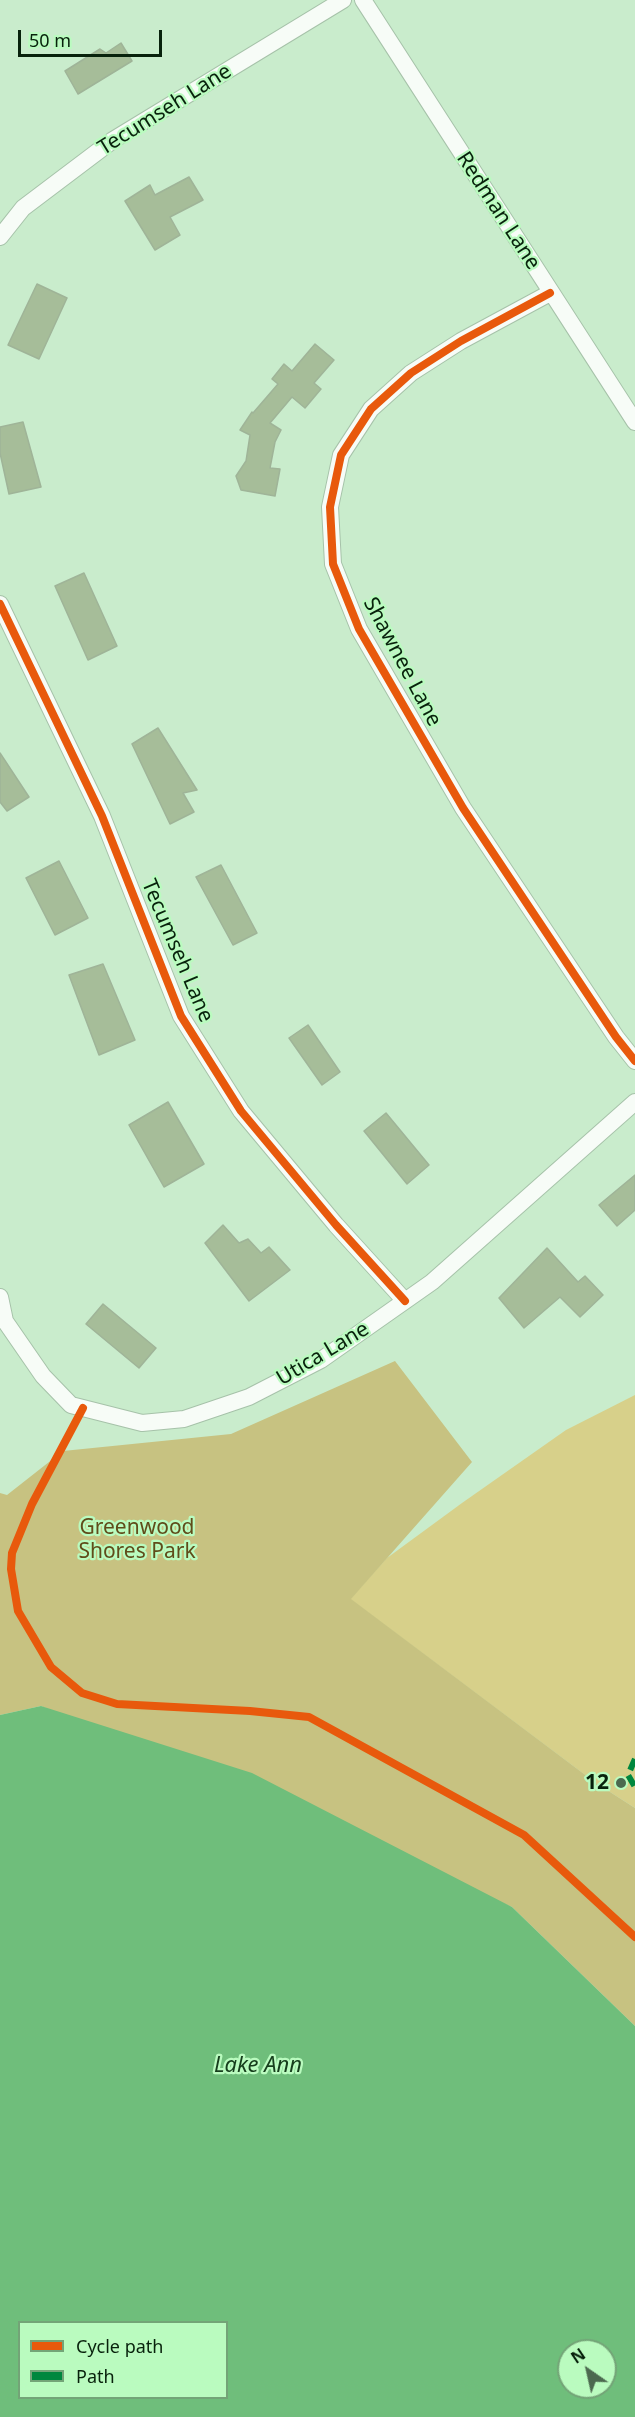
<!DOCTYPE html>
<style>
body{margin:0}
#map{position:relative;width:635px;height:2417px;overflow:hidden;background:#c9eccc;font-family:"Noto Sans",sans-serif}
canvas{display:block}
.legend{position:absolute;left:18px;top:2321px;width:210px;height:78px;box-sizing:border-box;background:#bafbbf;border:2px solid #73a477;margin:0;padding:8px 10px;list-style:none;font-size:18px;color:#08220c}
.legend li{display:flex;align-items:center;gap:12px;height:30px}
.legend b{width:30px;border:2px solid #73a477}
.north{position:absolute;left:557px;top:2339px;width:60px;height:60px;box-sizing:border-box;background:#bafbbf;border:2px solid #73a477;border-radius:50%;rotate:326deg;font-size:16px;font-weight:700;line-height:24px;text-align:center;color:#08220c}
.north::after{content:'';display:block;margin:auto;width:21px;height:27px;background:#4c694f;clip-path:polygon(50% 0,100% 100%,50% 72%,0 100%)}
.scale{position:absolute;left:18px;top:30px;width:144px;height:27px;box-sizing:border-box;border:3px solid #08220c;border-top:0;padding-left:8px;font-size:18px;line-height:21px;white-space:nowrap;color:#08220c;-webkit-text-stroke:4px #bafbbf;paint-order:stroke}
</style>
<div id="map">
<canvas width="635" height="2417"></canvas>
<ul class="legend">
<li><b style="height:8px;background:#e8590c"></b>Cycle path</li>
<li><b style="height:8px;background:#00873e"></b>Path</li>
</ul>
<div class="north">N</div>
<div class="scale">50 m</div>
</div>
<script>
const context = document.querySelector('canvas').getContext('2d');
context.lineJoin = 'round';
function fill(path, color) { context.fillStyle = color; context.fill(path, 'evenodd'); }
function strokePath(path, color, width, dash) { context.strokeStyle = color; context.lineWidth = width; context.lineCap = dash ? 'butt' : 'round'; context.setLineDash(dash || []); context.stroke(path); }
function label(font, color, halo, rows, align = 'center') {
  context.font = font + ' "Noto Sans",sans-serif'; context.lineWidth = 4.5; context.setLineDash([]); context.textBaseline = 'middle'; context.strokeStyle = halo; context.fillStyle = color; for (const [text, x, y, turn = 0] of rows) {
    context.save(); context.translate(x, y); context.rotate((+turn || 0) * Math.PI / 180); context.textAlign = isNaN(turn) ? turn : align; if (halo) context.strokeText(text, 0, 0); context.fillText(text, 0, 0); context.restore();
  }
}
const green = new Path2D(`
 M635 1395V1808L596 1783 350 1599 387 1558 462 1503 566 1430Z`);
const forest = new Path2D(`
 M395 1361 472 1462 351 1599 596 1783 635 1808V2026L512 1907 41 1706 0 1715V1493L7 1495 63 1451 231 1434Z`);
const water = new Path2D(`
 M41 1706 252 1773 512 1907 635 2026V2417H0V1715ZM20 2322H226V2398H20ZM569 2351H605V2387H569Z`);
const building = new Path2D(`
 M121 43 132 61 78 94 65 71 100 49 106 53Z
 M189 177 203 200 170 217 180 235 155 250 125 201 150 185 155 195Z
 M37 284 67 298 39 359 8 345Z
 M315 344 334 360 314 383 321 389 305 408 292 397 270 423 281 430 275 442 270 468 280 469 275 496 241 490 236 476 246 461 250 435 240 430 252 412 253 413 278 384 272 379 284 364 292 371Z
 M23 422 41 487 9 494 0 453V427Z
 M84 573 117 646 88 660 55 586Z
 M158 728 197 790 183 793 194 812 170 824 132 744Z
 M0 753 29 797 7 811 0 802Z
 M59 861 88 918 55 935 26 878Z
 M221 865 257 933 233 945 196 877Z
 M103 964 135 1040 99 1055 69 975Z
 M308 1025 340 1072 322 1085 289 1038Z
 M168 1102 204 1164 164 1187 129 1125Z
 M386 1113 429 1165 407 1184 364 1131Z
 M635 1175V1210L617 1226 599 1205Z
 M223 1225 239 1243 248 1239 261 1253 269 1247 290 1270 249 1301 205 1243Z
 M547 1248 578 1282 585 1276 603 1295 580 1317 560 1297 524 1328 499 1298Z
 M103 1304 156 1348 139 1368 86 1324Z`);
const minor = new Path2D(`
 M363 0 635 422
 M0 237 23 208 113 140 343 0
 M550 293 461 341 411 373 371 409 341 455 330 507 333 564 359 629 463 808 616 1037 635 1061
 M0 604 102 816 181 1016 241 1111 336 1225 405 1301
 M0 1297 5 1321 43 1376 71 1405 142 1423 184 1419 249 1397 321 1360 432 1282 635 1102`);
const quiet = new Path2D(`
 M635 1759 628 1775 635 1787`);
const cycleway = new Path2D(`
 M550 293 461 341 411 373 371 409 341 455 330 507 333 564 359 629 463 808 616 1037 635 1061
 M0 604 102 816 181 1016 241 1111 336 1225 405 1301
 M83 1408 32 1504 12 1553 11 1569 18 1611 51 1667 82 1693 117 1704 250 1711 309 1717 524 1835 635 1937`);
const markers = [
 [621,1783,6,"#4c694f"]
];
const streetNames = [
 ["Tecumseh Lane",165,110,-32],
 ["Redman Lane",498,211,57],
 ["Shawnee Lane",402,662,62],
 ["Tecumseh Lane",177,951,67],
 ["Utica Lane",323,1354,-31]
];
const parkNames = [
 ["Greenwood",137,1528],
 ["Shores Park",137,1552]
];
const poiNames = [
 ["12",609,1783]
];
const waterNames = [
 ["Lake Ann",258,2066]
];
fill(green, '#d7d08a');
fill(forest, '#c7c281');
fill(water, '#6fbe7b');
fill(building, '#a6bd99');
strokePath(building, '#9fb498', 1.5);
strokePath(minor, '#a6c2a9', 18);
strokePath(minor, '#f7fcf7', 16);
strokePath(quiet, '#00873e', 6, [12, 6]);
strokePath(cycleway, '#e8590c', 8);
for (const [x, y, r, color] of markers) { const dot = new Path2D(); dot.arc(x, y, r, 0, 2 * Math.PI); context.fillStyle = color; context.fill(dot); strokePath(dot, '#bafbbf', 2); }
label('21px', '#08220c', '#bafbbf', streetNames);
label('21px', '#604c1a', '#bafbbf', parkNames);
label('bold 21px', '#08220c', '#bafbbf', poiNames, 'right');
label('italic 22px', '#163d1c', '#bafbbf', waterNames);
</script>
